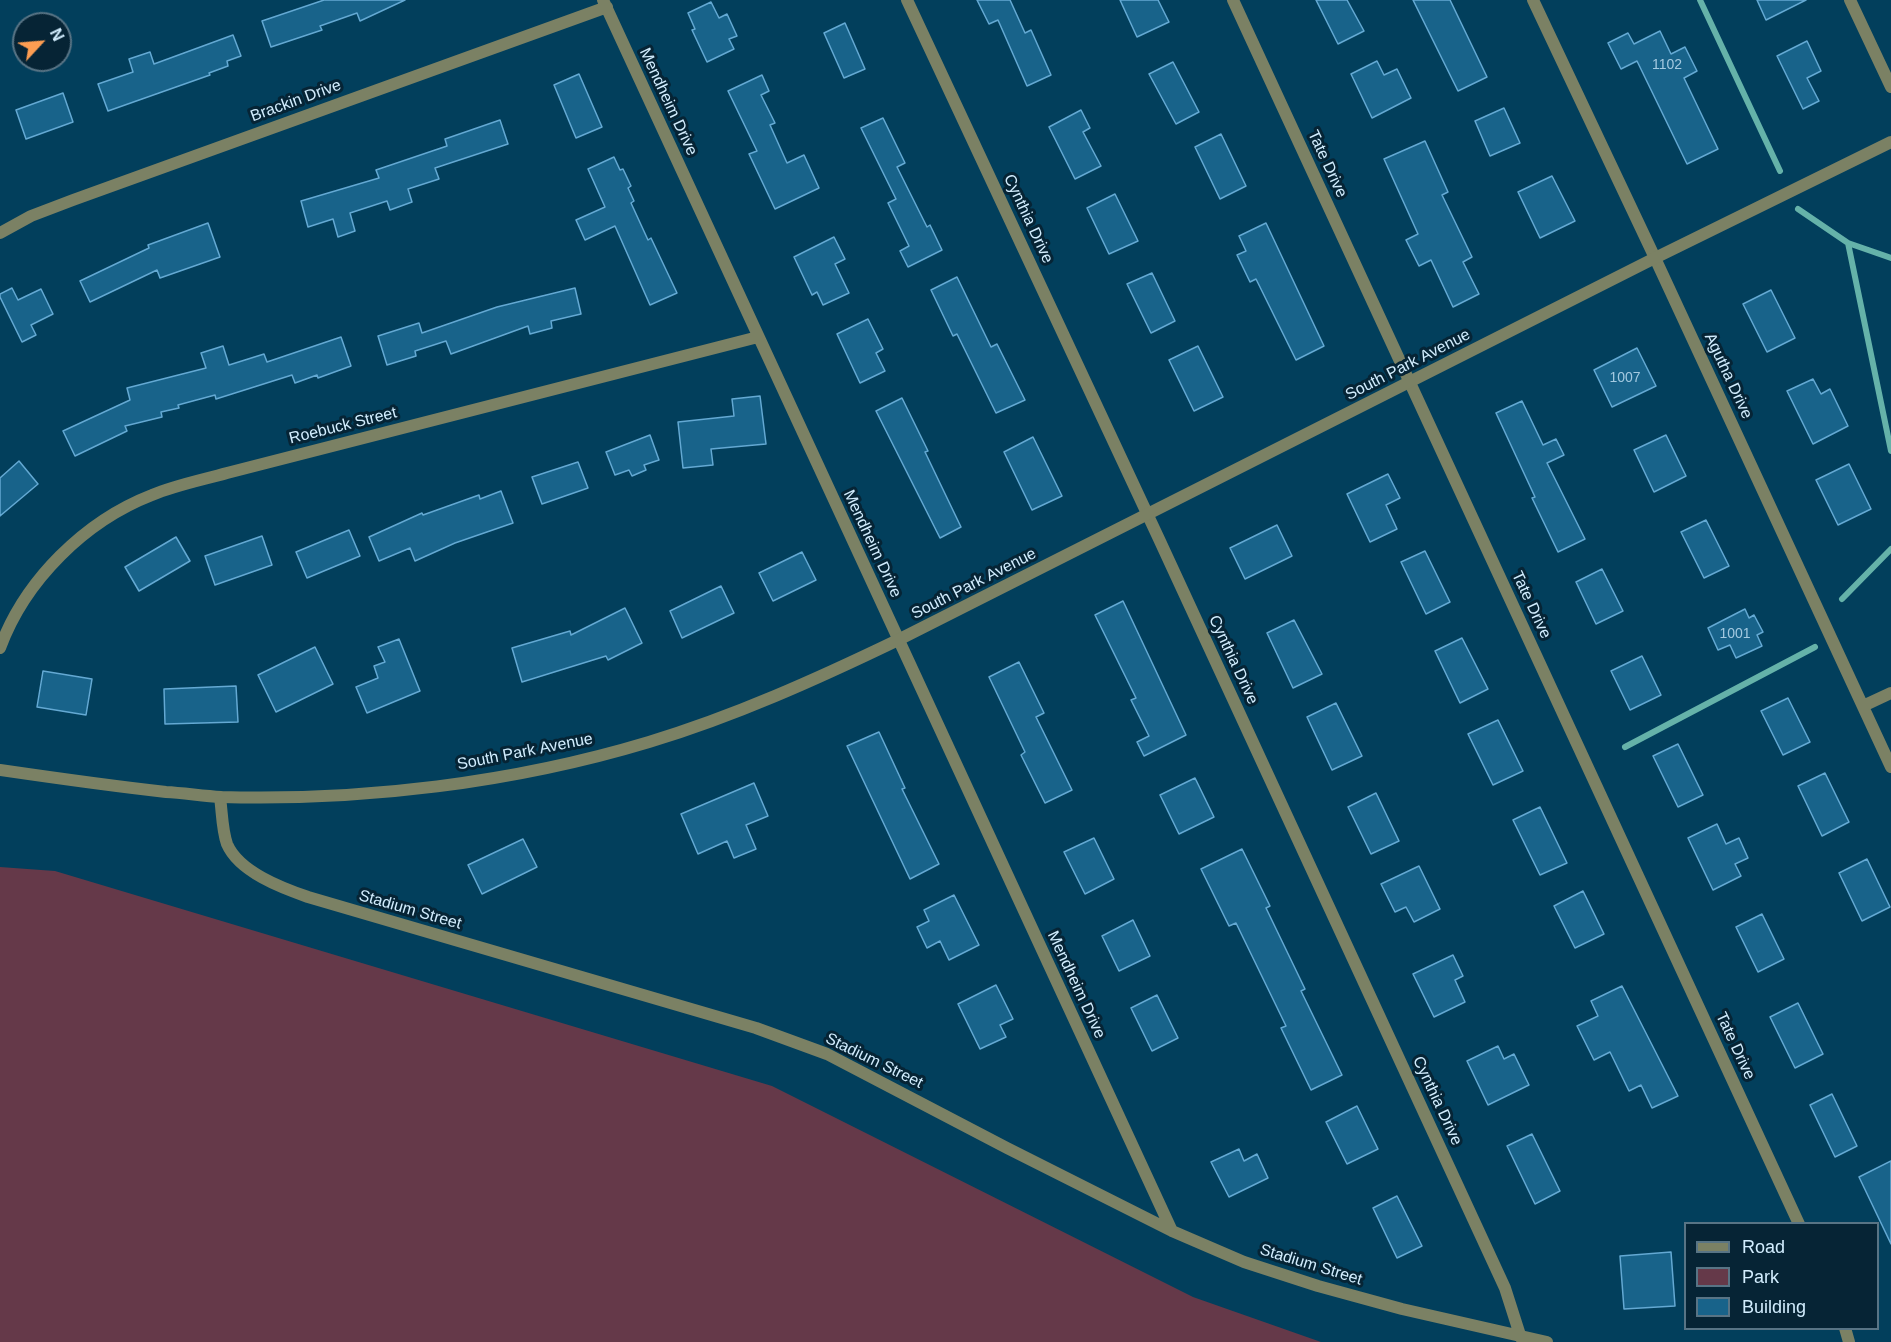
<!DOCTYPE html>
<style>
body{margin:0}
#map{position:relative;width:1891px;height:1342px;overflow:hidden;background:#023f5c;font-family:Helvetica,sans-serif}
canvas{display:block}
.legend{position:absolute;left:1684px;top:1222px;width:195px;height:108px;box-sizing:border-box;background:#062435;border:2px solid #587485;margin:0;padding:8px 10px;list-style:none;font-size:18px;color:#d2edfe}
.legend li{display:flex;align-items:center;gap:12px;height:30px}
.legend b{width:30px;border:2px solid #587485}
.north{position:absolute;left:12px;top:12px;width:60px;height:60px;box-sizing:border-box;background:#062435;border:2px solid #587485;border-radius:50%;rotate:64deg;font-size:16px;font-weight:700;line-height:24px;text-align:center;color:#d2edfe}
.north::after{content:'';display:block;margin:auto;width:21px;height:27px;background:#fc9d52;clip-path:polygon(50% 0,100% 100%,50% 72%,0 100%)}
</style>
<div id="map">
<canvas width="1891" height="1342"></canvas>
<ul class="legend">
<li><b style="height:8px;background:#7b8164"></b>Road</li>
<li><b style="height:16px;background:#653949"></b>Park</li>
<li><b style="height:16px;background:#18638a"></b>Building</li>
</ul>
<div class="north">N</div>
</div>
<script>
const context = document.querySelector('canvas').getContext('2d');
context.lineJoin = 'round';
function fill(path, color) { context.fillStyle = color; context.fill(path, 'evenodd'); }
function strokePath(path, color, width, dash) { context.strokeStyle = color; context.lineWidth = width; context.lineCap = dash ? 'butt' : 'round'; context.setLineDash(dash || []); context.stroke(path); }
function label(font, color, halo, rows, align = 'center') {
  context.font = font + ' Helvetica,sans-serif'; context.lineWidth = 6; context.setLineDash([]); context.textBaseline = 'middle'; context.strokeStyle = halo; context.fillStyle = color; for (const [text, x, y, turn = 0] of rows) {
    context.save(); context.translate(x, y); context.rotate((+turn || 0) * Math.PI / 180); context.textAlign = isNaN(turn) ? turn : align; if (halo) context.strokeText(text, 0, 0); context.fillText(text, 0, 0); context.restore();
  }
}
const green = new Path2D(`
 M0 867 55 871 772 1086 1193 1297 1321 1342H0Z`);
const stream = new Path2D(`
 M1700 0 1780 171
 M1798 209 1848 243 1891 258
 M1848 243 1891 451
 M1842 599 1891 549
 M1625 747 1815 647`);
const building = new Path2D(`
 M324 0H405L360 21 357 13 320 26 322 30 271 47 262 21Z
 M977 0H1010L1025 33 1031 30 1051 75 1027 86 998 20 989 24Z
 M1120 0H1158L1169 22 1137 37Z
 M1316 0H1347L1364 31 1338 44Z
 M1413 0H1450L1487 77 1458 91Z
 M1757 0H1806L1766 20Z
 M711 2 719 18 727 14 737 36 729 39 734 49 707 62 692 30 695 29 688 13Z
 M845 23 865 69 844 78 824 33Z
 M1660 31 1671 54 1685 47 1697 71 1684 78 1718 149 1687 164 1637 61 1621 69 1608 43 1628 33 1634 44Z
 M233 35 241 56 227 61 228 66 209 73 210 75 108 111 98 84 133 72 129 59 150 52 154 64Z
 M1807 41 1821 71 1807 78 1819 101 1803 109 1777 56Z
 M1377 61 1384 75 1397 69 1411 98 1372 118 1351 74Z
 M1173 62 1199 112 1176 124 1149 74Z
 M579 74 602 127 576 138 554 85Z
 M762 75 769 91 761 95 775 123 770 125 787 163 804 155 819 188 775 209 749 154 757 151 728 91Z
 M63 93 73 122 26 139 16 110Z
 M1504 108 1520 143 1490 156 1475 121Z
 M1081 110 1090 128 1083 132 1101 166 1075 179 1049 127Z
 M883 118 905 163 897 167 927 227 930 225 942 250 908 267 900 251 909 246 888 203 896 199 861 128Z
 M500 120 508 144 435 168 439 179 408 189 412 202 390 210 387 201 350 213 355 231 338 237 333 219 308 227 301 201 379 178 376 170 447 146 445 139Z
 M1221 134 1246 186 1220 199 1195 147Z
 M1425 141 1448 192 1442 195 1472 257 1463 262 1479 294 1453 307 1431 260 1419 266 1406 240 1418 234 1384 159Z
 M614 157 620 170 623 169 631 186 628 188 634 201 631 203 648 240 651 238 677 293 650 305 615 226 585 240 576 220 605 207 588 169Z
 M1552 176 1575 221 1540 238 1518 192Z
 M1115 194 1138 241 1109 254 1087 208Z
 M208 223 220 257 160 278 157 270 90 302 80 281 149 248 148 245Z
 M1266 223 1324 346 1296 360 1256 279 1250 282 1237 255 1246 251 1239 236Z
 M834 237 845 259 835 264 849 293 823 305 817 292 812 295 794 257Z
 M1152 273 1175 321 1151 333 1127 284Z
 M957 277 991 347 997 344 1025 400 996 413 957 334 953 336 931 290Z
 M12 288 18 300 41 289 53 314 31 325 36 335 22 342 0 297V294Z
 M575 288 581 314 551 321 552 328 530 334 528 326 451 354 446 341 415 351 416 356 387 365 378 336 419 323 422 333 497 307Z
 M1771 290 1795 338 1767 352 1743 304Z
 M868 319 883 349 876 353 885 371 860 383 837 334Z
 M341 337 351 366 318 378 317 375 295 383 292 375 216 399 215 395 178 405 179 408 161 412 162 417 125 426 127 431 75 456 63 431 130 400 127 388 206 368 201 353 223 346 229 365 264 354 267 362Z
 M1198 346 1223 397 1194 411 1169 360Z
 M1637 348 1656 386 1612 407 1594 370Z
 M1813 379 1821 394 1830 389 1848 426 1813 444 1787 391Z
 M760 396 766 444 711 449 713 465 683 468 678 422 734 416 732 399Z
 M902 398 928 451 925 452 961 527 940 538 876 411Z
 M1522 401 1543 445 1556 439 1564 455 1547 463 1585 539 1558 552 1532 498 1535 497 1496 413Z
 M650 435 659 460 644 465 646 470 632 476 629 470 615 475 606 452Z
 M1666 435 1686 476 1654 492 1634 450Z
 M1033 437 1062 496 1032 510 1004 452Z
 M19 461 38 484 0 516V478Z
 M578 462 588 488 542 504 532 477Z
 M1849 464 1871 509 1838 525 1816 480Z
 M1388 474 1400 498 1386 505 1397 529 1370 542 1347 494Z
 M501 491 513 523 455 543 415 561 410 548 379 561 369 537 422 513 423 515 479 495 480 499Z
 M1706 520 1729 566 1704 578 1681 532Z
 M1277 525 1292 556 1245 579 1230 548Z
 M349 530 360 556 307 578 296 552Z
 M262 536 272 565 215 585 205 556Z
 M176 537 190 561 139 591 125 567Z
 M1425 551 1450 602 1426 614 1401 562Z
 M802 552 816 580 773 601 759 573Z
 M1602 569 1623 611 1596 624 1576 582Z
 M721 586 734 613 682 638 670 611Z
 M1123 601 1186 735 1144 756 1137 742 1149 736 1131 700 1136 698 1095 615Z
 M625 608 642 643 608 660 606 656 522 682 512 648 570 631 571 635Z
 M1745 609 1749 618 1754 615 1763 632 1757 635 1762 646 1736 658 1730 645 1718 650 1708 628Z
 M1294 620 1322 674 1293 688 1267 633Z
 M1462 638 1488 689 1460 703 1435 651Z
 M399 639 420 691 367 713 356 687 378 678 374 666 385 662 378 647Z
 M315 647 333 684 276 712 258 675Z
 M1642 656 1661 695 1630 710 1611 671Z
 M1019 662 1044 713 1036 717 1072 790 1045 803 1021 755 1025 752 989 677Z
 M43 671 92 679 86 715 37 707Z
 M236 686 238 722 165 724 164 689Z
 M1788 698 1810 742 1783 755 1761 711Z
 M1336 703 1362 756 1332 770 1307 717Z
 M1498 720 1523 771 1493 785 1468 734Z
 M879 732 905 788 902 789 939 864 910 879 847 746Z
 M1678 744 1703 795 1678 807 1653 756Z
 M1825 773 1849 822 1822 836 1798 786Z
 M1195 778 1214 817 1179 834 1160 795Z
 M754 783 768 816 746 825 756 849 734 858 727 841 698 854 681 814Z
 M1376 793 1399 841 1371 854 1348 807Z
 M1540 807 1567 863 1540 875 1513 820Z
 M1717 824 1726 844 1739 838 1748 858 1735 864 1741 876 1713 890 1688 838Z
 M1094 838 1114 879 1085 894 1064 852Z
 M523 839 537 867 482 894 468 865Z
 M1242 849 1270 906 1266 908 1305 989 1301 991 1342 1075 1311 1090 1281 1028 1286 1026 1236 923 1229 926 1201 869Z
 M1867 859 1890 907 1862 921 1839 873Z
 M1419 866 1440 909 1414 922 1406 907 1395 912 1381 884Z
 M1583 891 1604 934 1575 948 1554 906Z
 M954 895 979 945 949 960 940 941 927 948 917 927 929 921 924 910Z
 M1762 914 1784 959 1758 972 1736 927Z
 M1133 920 1150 956 1119 971 1102 936Z
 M1453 955 1463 976 1455 980 1465 1002 1434 1017 1413 974Z
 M996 985 1013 1019 1000 1025 1006 1037 980 1049 958 1004Z
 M1622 986 1678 1096 1652 1108 1641 1085 1629 1091 1610 1052 1594 1060 1577 1026 1598 1016 1591 1001Z
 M1157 995 1178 1038 1152 1051 1131 1008Z
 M1798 1003 1823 1054 1795 1068 1770 1017Z
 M1498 1046 1504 1059 1514 1054 1529 1085 1488 1105 1467 1061Z
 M1832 1094 1857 1146 1835 1157 1810 1105Z
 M1357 1106 1378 1149 1347 1164 1326 1122Z
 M1532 1134 1560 1191 1535 1204 1507 1146Z
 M1239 1149 1244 1161 1257 1154 1268 1178 1229 1197 1211 1162Z
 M1891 1161V1244L1859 1177Z
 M1397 1196 1422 1246 1397 1258 1373 1208Z
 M1671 1252 1675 1306 1624 1309 1620 1256Z`);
const minor = new Path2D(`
 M603 0 1172 1231
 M907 0 1159 539 1505 1288 1521 1338
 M1233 0 1799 1224
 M1533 0 1655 258 1891 767
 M1850 0 1891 87
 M0 233 31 216 73 200 607 7
 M0 648C25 580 85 521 152 495 176 485 202 480 227 473L758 337
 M1863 706 1891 693
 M220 797C222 811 222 830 227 844 239 872 282 888 308 897L756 1028 827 1054 1007 1148 1172 1231 1244 1262 1318 1286 1402 1309 1547 1342
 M1845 1328 1849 1342`);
const tertiary = new Path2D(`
 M0 770C55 778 111 786 166 792 184 793 203 796 221 797 363 801 513 783 649 742 735 716 817 679 898 640L1655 258 1891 142`);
const numberNames = [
 ["1102",1667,65],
 ["1007",1625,378],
 ["1001",1735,634]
];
const streetNames = [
 ["Brackin Drive",296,101,-20],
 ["Mendheim Drive",668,102,65],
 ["Tate Drive",1327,164,65],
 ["Cynthia Drive",1028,219,65],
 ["South Park Avenue",1408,365,-27],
 ["Agutha Drive",1728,376,65],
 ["Roebuck Street",343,426,-14],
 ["Mendheim Drive",872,544,65],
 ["South Park Avenue",974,584,-27],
 ["Tate Drive",1531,605,65],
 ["Cynthia Drive",1233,660,65],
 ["South Park Avenue",525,752,-11],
 ["Stadium Street",410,910,16],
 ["Mendheim Drive",1076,985,65],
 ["Tate Drive",1735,1046,65],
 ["Stadium Street",874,1061,26],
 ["Cynthia Drive",1437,1101,65],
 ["Stadium Street",1311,1265,17]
];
fill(green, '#653949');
strokePath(stream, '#65b2a9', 6);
fill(building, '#18638a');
strokePath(building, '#64a9d3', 1.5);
strokePath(minor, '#7b8164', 12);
strokePath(tertiary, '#7b8164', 12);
label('14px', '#a4cae1', null, numberNames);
label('16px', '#d2edfe', '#062435', streetNames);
</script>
